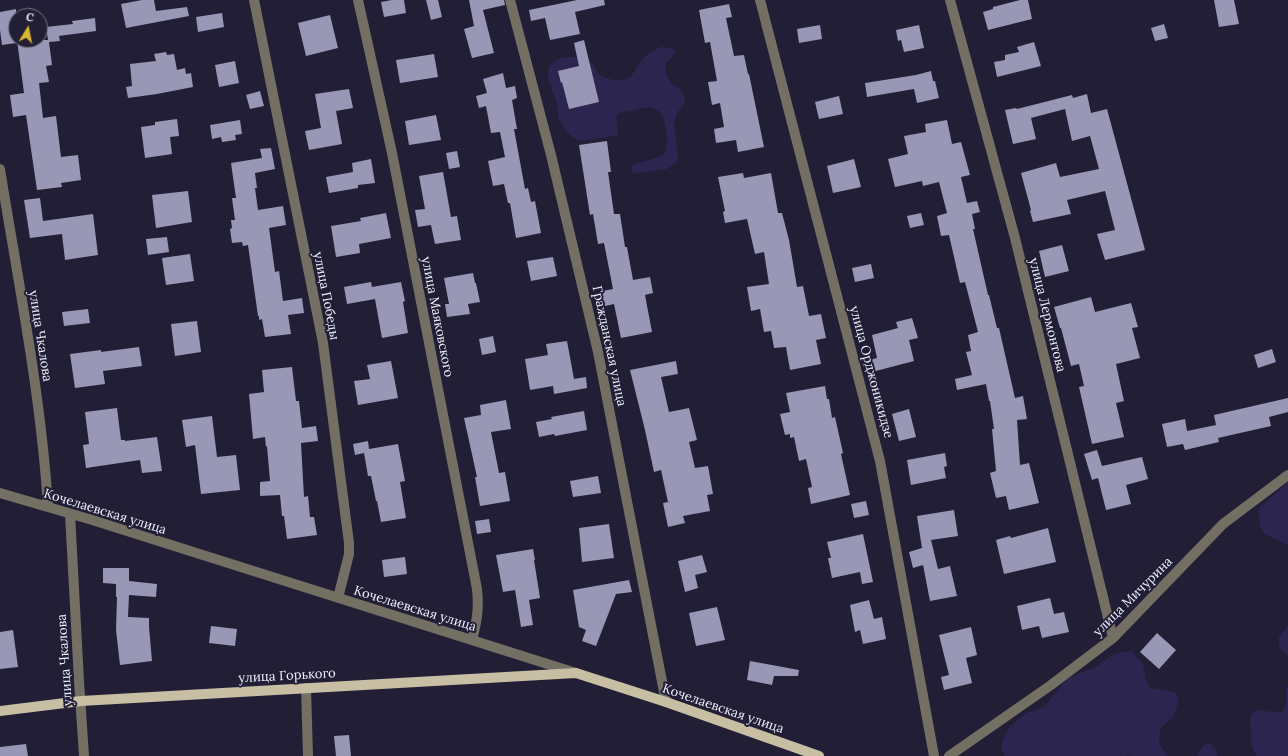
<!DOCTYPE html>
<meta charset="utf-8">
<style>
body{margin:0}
#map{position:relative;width:1288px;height:756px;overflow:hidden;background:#211e36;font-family:Lora,serif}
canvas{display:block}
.north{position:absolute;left:8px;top:8px;width:40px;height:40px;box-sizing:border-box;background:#211e36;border:1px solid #747286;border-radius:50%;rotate:10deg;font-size:11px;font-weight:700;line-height:16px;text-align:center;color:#f0f0fd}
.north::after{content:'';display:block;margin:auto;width:14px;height:18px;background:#d8b434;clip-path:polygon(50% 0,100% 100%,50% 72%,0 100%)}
</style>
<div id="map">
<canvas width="1288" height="756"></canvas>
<div class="north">С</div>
</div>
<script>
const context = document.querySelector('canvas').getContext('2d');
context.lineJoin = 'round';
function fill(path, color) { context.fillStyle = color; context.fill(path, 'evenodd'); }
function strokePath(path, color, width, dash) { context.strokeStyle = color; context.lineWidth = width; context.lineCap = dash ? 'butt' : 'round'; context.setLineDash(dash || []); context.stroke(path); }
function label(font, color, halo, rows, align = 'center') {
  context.font = font + ' Lora,serif'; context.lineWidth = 4; context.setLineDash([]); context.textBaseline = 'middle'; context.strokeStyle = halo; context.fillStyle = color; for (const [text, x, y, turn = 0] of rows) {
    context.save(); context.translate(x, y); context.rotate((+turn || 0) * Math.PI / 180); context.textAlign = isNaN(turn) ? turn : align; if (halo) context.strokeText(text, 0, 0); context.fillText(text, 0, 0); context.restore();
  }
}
const green = new Path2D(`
 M661 47H666L673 49 675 53 666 64 665 72 670 82 682 91 685 97 684 104 677 113 674 123 678 156 676 163 667 169 634 174 632 171V166L635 164 659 157 665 153C669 141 667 112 653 108 647 106 638 109 632 111 627 111 620 112 617 116 615 119 619 129 618 134L614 136 579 141C572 138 561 126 559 119 557 114 558 109 557 104 554 89 537 68 559 59 564 57 570 57 574 57 578 57 583 56 586 58 598 64 592 76 610 79 614 80 619 81 623 80 634 77 636 67 643 59 647 53 655 50 661 47Z
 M1288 482V545L1265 534 1260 527 1258 509Z
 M1288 625V655L1285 654 1279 646V637Z
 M1131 651 1143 664 1146 681 1151 688 1175 692 1179 700 1174 716 1161 728 1159 736 1160 745 1168 756H1132L1130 755 1124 756H1005L1002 751V741L1010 726 1028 712 1044 707 1068 678 1094 668 1114 654Z
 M1288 686V756H1256L1251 743 1250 716 1256 710 1282 713 1286 705V688Z
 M1210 743 1216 749 1217 756H1197L1203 746Z`);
const building = new Path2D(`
 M142 0H154L156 11 187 7 189 16 126 28 121 4Z
 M392 0H404L406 13 384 17 381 2Z
 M426 0H438L442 17 431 20Z
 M469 0H504L505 5 483 10 494 53 472 58 464 29 474 26Z
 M577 0H604L605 5 575 12 580 34 550 40 545 18 531 21 529 10Z
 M1020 0H1028L1032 19 988 30 983 12 993 9V7Z
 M1214 0H1234L1239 24 1219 27Z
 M729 4 732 17 726 18 734 56 744 55 748 74H749L764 147 738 152 736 140 716 143 714 129 724 127 720 103 712 105 708 82 717 81 710 42 705 43 699 10Z
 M16 9V43L2 45 0 30V12Z
 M222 13 224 27 198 32 196 17Z
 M330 15 338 48 306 56 298 23Z
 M95 18 96 31 59 36 60 41 49 42 52 65 46 66 49 82 39 83 43 118 56 116 61 157 78 155 81 180 61 183 62 187 37 190 26 115 13 117 10 95 24 93 17 40H48L46 27 73 24 72 21Z
 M1164 24 1168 38 1155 41 1151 28Z
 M820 25 822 39 799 43 797 29Z
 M919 25 924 48 904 52 901 40 898 41 896 30Z
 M584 40 599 102 569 109 562 82 561 83 558 71 579 66 574 43Z
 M1034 42 1041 66 997 77 994 62 1005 60V55L1019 52 1017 47Z
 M166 52 167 55 174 54 177 70 185 68 186 74 191 73 193 87 157 94 128 98 126 87 132 86 130 64 156 61 154 54Z
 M434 54 438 77 400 83 396 60Z
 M235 61 239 83 219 87 215 65Z
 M931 71 933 81H935L939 98 917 103 914 89 867 97 865 83 916 75Z
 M503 73 506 88 515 86 517 98 512 100 517 129H514L525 189 528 188 531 202 535 201 541 233 516 238 510 203H508L504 184 493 186 488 161 505 157 500 132 491 133 486 106 479 108 476 96 487 93 483 79Z
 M349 89 353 108 336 111 342 144 309 150 305 131 321 128 315 94Z
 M260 91 264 106 250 109 246 95Z
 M1087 94 1091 113 1107 109 1145 250 1105 260 1097 234 1115 230 1105 191 1067 200 1071 214 1033 222 1030 211 1031 210 1021 173 1056 163 1060 177 1099 169 1090 136 1072 141 1065 109 1031 118 1036 139 1013 144 1005 110 1016 108 1017 109 1072 95 1073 98Z
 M839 96 843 114 819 119 815 102Z
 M436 115 441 140 409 145 405 121Z
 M177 119 179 136 170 137 172 154 145 158 141 127 155 125V122Z
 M240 120 242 134 235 135 236 140 222 142 221 137 212 139 210 125Z
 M947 120 952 144 961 142 970 175 961 177 967 203 977 201 980 212 972 214 975 229H973L988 295H989L997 328H999L1015 398 1023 396 1027 419 1017 420 1020 465 1029 463 1039 503 1009 510 1006 496 996 498 990 473 996 471 992 429H994L990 401H989L986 384 957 390 955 379 972 375 966 352 971 351 968 335 978 332 965 282 960 283 949 235 941 236 937 216 947 213 939 182 923 186 922 181 895 187 888 159 908 154 904 136 926 132 925 124Z
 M607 141 611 172H608L614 214H620L625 247H627L633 280 650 277 653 293 645 295 652 332 621 338 614 304 601 307 598 292 613 289 604 243 598 244 593 214 590 215 579 145Z
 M271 148 275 169 255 173 257 188H255L258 210 283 206 286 225 269 228 275 272 279 271 283 301 302 298 304 313 288 315 291 334 265 337 262 319 259 320V316H258L248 245 243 246 242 242 232 243 230 229 232 228 231 220H235L232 198H236L231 163 262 158 260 149Z
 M457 151 460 167 449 169 446 153Z
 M371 159 375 183 358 185V188L329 193 326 177 353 172 352 163Z
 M854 159 861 187 833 193 827 166Z
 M443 172 451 217 457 216 461 240 435 244 431 225 418 227 415 210 425 209 419 176Z
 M743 173 744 178 771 173 778 213H782L789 240 797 287 803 286 809 316 821 314 826 338 816 340 821 364 790 370 786 347 774 348 771 331 764 332 760 309 751 311 747 287 769 284 764 252 755 254 747 219 725 223 723 212 725 211 718 177Z
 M188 191 192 222 156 228 152 195Z
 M40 198 43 221 93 214 98 255 65 260 62 234 30 238 24 200Z
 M386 213 391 238 359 244 360 253 336 257 331 226 361 221 360 218Z
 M921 213 924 225 910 228 907 216Z
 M167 237 169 252 148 255 146 239Z
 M1062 245 1069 271 1045 277 1039 251Z
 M190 254 194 281 166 285 162 258Z
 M553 257 557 276 531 281 527 261Z
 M871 264 874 278 855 282 852 268Z
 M473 273 475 283H476L480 302 468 304 470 314 447 317 445 304H449L444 278Z
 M371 282 372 287 401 282 405 301 403 302 408 333 382 338 375 299 347 304 344 287Z
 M1091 297 1095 312 1131 303 1138 327 1132 328 1140 358 1116 364 1124 401 1116 403 1124 437 1092 444 1079 387 1084 386 1079 364 1071 366 1061 328H1060L1054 307Z
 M88 309 90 323 64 326 62 312Z
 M912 318 918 338 909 340 914 361 872 372 869 360 877 358 872 335 898 328 896 322Z
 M197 321 201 352 175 356 171 324Z
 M493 336 496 352 482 355 479 339Z
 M567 341 574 379 586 377 587 388 554 394 553 386 530 390 525 359 548 355 546 344Z
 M139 347 142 366 103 371 105 384 75 388 70 354 101 350V352Z
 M1272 349 1276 362 1258 368 1254 355Z
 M391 361 398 398 358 405 354 381 370 379 367 365Z
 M676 361 678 374 661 377 669 412 689 408 697 440 689 442 695 468 708 466 713 494 707 495 710 511 683 516 685 523 668 527 663 503 668 502 661 470 654 472 645 430 630 370Z
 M292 367 296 401H299L302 428 316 426 318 441 301 443 304 497 308 496 310 517H314L317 535 287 539 284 516H282L280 495 260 496V482L270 481 267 446 266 447 265 437 253 439 249 394 264 392 262 370Z
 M825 386 827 399H829L832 418 835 417 843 453 841 454 850 495 811 504 808 488 812 487 806 459 799 461 794 437 790 438V434L785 435 780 414 790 412 786 393Z
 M1288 398V412L1269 417 1271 426 1218 438 1219 442 1185 450 1183 444 1167 447 1162 424 1185 419 1187 431 1216 425 1214 415Z
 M506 400 511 429 491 432 499 473 505 472 510 501 480 506 475 477H477L464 418 481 415 480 405Z
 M117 408 121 440H125V441L157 437 162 471 142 473 140 460 86 468 83 445 89 444 85 412Z
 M909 409 916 437 899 441 892 414Z
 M584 411 587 430 555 436 554 434 539 437 536 422 552 419 551 417Z
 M212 416 217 457 236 455 240 490 201 494 195 445 186 447 182 420Z
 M368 441 369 449 398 444 405 481 400 482 406 518 381 522 377 501H376L371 476H368L364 453 355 455 353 444Z
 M1097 450 1102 466 1142 457 1148 479 1126 485 1131 504 1106 510 1098 478 1092 480 1084 454Z
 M945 453 947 466 944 467 946 478 911 485 907 460Z
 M598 476 601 493 573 497 570 481Z
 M866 501 869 515 854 518 851 504Z
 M954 510 958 536 931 540 938 569 950 566 957 596 930 601 923 565 913 568 909 552 922 548 917 516Z
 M489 519 491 532 477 534 475 521Z
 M609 524 614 558 582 562 579 528Z
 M1048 528 1056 562 1004 574 996 540 1010 536 1011 538Z
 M863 534 873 582 862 584 860 572 832 578 828 558H831L827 542Z
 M533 549 535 560H534L540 598 529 600 533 625 521 627 515 590 503 592 496 555Z
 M702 555 707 572 695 575 698 588 685 592 678 561Z
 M405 557 407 574 384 577 382 560Z
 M103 568H129V581L157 584 156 597 129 595 128 617 149 618V627L152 661 120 665 116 630 117 597H116V584L103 583Z
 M629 580 632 592 616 594 596 646 582 641 586 630 579 627 573 590Z
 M1050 598 1054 614 1064 612 1069 632 1042 638 1039 626 1022 630 1017 606Z
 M869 600 874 619 882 617 886 639 863 644 860 630 855 632 850 605Z
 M717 607 725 640 696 646 689 613Z
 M211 626 237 629 235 646 209 643Z
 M971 627 977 655 966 658 972 683 944 690 941 677 949 675 939 635Z
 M13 630 18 667 0 669V632Z
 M1157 633 1176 650 1159 669 1140 652Z
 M750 661 799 670 798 676H774L772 685 747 680Z
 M349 735 351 756H336L334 736Z
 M26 744 28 756H0V747Z`);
const minor = new Path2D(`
 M254 0 323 343 349 543V554L338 598
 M358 0 392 153 477 589C479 609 477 621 472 640
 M510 0 551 155 598 352 666 702
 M760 0 880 461 934 756
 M950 0 1015 238 1113 638
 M0 169C18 281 41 394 48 507
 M0 493 89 519 576 673
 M70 514 79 681 84 756
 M306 688 308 756
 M949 756 1051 685 1113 638 1223 524 1288 475`);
const major = new Path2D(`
 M0 711 81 701 576 673 666 702 819 756`);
const streetNames = [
 ["улица Победы",326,296,79],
 ["улица Лермонтова",1047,315,76],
 ["улица Маяковского",437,317,79],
 ["улица Чкалова",40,336,81],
 ["Гражданская улица",609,346,78],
 ["улица Орджоникидзе",871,372,75],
 ["Кочелаевская улица",105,512,17],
 ["улица Мичурина",1133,597,-45],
 ["Кочелаевская улица",415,609,17],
 ["улица Чкалова",65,660,-94],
 ["улица Горького",287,676,-3],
 ["Кочелаевская улица",723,709,19]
];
fill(green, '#2c2550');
fill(building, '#9897b6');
strokePath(minor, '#736f62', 10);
strokePath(major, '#c7bea3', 10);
label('13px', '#f0f0fd', '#211e36', streetNames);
</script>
